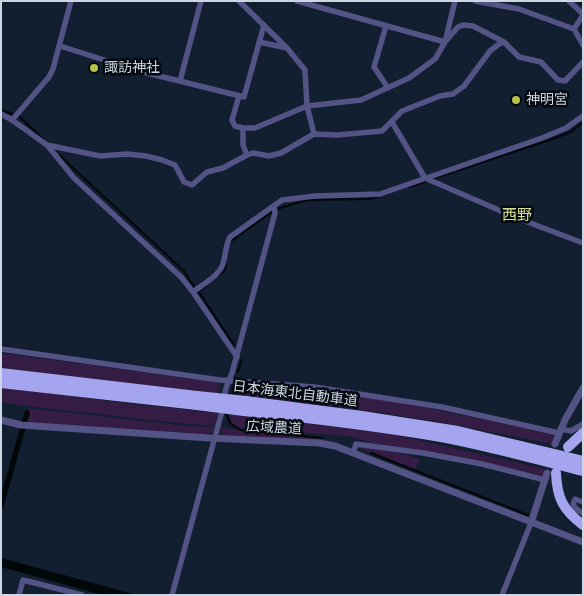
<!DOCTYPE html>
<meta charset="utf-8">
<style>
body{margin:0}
#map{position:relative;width:584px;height:596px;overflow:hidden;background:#111f31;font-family:"Libre Baskerville",serif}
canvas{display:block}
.frame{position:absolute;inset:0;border:2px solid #cdd7e3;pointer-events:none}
</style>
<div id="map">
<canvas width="584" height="596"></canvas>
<div class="frame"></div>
</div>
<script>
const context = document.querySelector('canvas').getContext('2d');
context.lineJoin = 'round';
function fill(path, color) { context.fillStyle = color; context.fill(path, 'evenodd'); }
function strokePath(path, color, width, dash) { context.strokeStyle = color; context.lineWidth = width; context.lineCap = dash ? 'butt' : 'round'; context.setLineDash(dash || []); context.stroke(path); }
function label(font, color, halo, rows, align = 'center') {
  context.font = font + ' "Libre Baskerville","Noto Sans JP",serif'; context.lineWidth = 5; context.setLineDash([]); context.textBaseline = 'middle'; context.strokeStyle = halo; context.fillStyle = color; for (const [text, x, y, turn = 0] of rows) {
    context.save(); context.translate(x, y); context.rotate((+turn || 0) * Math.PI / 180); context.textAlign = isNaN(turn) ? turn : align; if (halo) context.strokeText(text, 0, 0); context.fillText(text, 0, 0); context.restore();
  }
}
const green = new Path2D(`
 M1 353 215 382 220 386V393L109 382 1 367Z
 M237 382 368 398 428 408 552 434 555 439 552 444 446 423 376 412 234 394Z
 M1 387 132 404 218 413 214 426 178 423 18 405 1 402Z
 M28 408 187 426 214 427 212 433 203 434 26 423Z
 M229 413 395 435 536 467 545 469V473L540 477 380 445 347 436 238 428 231 422Z
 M222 428 320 438 353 448 318 440 223 435 221 432Z
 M359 446 392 451 420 459 415 470 357 447Z`);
const water = new Path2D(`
 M1 558 137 595H103L1 567Z`);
const stream = new Path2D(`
 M580 1 583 4
 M1 110 19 116 43 139
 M59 155 184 271 195 288
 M432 179 550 140 571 132 583 122
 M409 187 428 181
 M277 209 307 200 370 199 380 196
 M230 242 273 211
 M218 276 225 270 226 262
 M198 291 234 345
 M198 292 206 286
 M238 372 242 359
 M227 415 230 423 240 430 322 438
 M371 453 528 515`);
const canal = new Path2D(`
 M1 506 27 413`);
const minor = new Path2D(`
 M239 1 287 48 305 70 307 106 314 134
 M297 1 445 42 455 1
 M475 1 519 9 574 29 583 45
 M569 1 583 14
 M386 26 374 67 388 88
 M574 29 583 15
 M259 42 287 48
 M60 46 139 71 244 97 264 25
 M180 81 201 1
 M239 96 232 120 235 126 243 128V145L247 155
 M1 114 12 120 47 145 74 178 181 277 193 292 237 357
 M12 120 49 77 53 69 71 1
 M392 122 425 178 517 218 583 243
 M243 128H255L307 106 361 100 409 78 435 59 445 42 458 27 463 25 473 26 504 42
 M47 145 100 156 127 154 146 156 162 160 175 165 184 182 192 185 207 172 223 168 247 155 253 153 269 156 281 153 314 134 337 135 382 131 402 111 440 96 453 94 464 86 490 51 499 44 504 42 519 57 541 62 558 80 565 81 583 62
 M193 292C203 284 219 276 223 264 226 255 225 246 230 237L282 200 315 196 380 194 542 138 566 128 583 116
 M1 349 220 380 314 387 442 407 559 433
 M561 429 571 431 583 424
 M353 453 356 444 423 453 482 464 545 480
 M583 502 575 499 573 504 576 509 583 513
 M19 595 23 580 82 595
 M172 595 221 415 226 388 232 373 275 213 274 206
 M502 595 531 523`);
const tertiary = new Path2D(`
 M1 420 21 425 209 438 319 443 335 446 583 542
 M555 444 565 420 583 388
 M531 523 547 473`);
const motorway = new Path2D(`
 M1 373 197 396
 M1 383 197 405
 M246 401 362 416 458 431 583 461
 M244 411C310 418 376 426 441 437 489 446 536 459 583 471
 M568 447 583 433
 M556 473C557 498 563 510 583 525`);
const motorwayBridge = new Path2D(`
 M197 396 246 401
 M197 405 244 411`);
const markers = [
 [94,68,5,"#b8c147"],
 [516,100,5,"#b8c147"]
];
const poiNames = [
 ["諏訪神社",104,68],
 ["神明宮",526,100]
];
const streetNames = [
 ["日本海東北自動車道",295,394,7],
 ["広域農道",274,428,3]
];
const neighbourhoodNames = [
 ["西野",517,216]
];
fill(green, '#351c44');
fill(water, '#000708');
strokePath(stream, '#000708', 2);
strokePath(canal, '#000708', 5.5);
strokePath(minor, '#545385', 5.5);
strokePath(tertiary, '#545385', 7);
strokePath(motorway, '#a5a4ef', 10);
strokePath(motorwayBridge, '#a5a4ef', 10);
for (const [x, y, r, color] of markers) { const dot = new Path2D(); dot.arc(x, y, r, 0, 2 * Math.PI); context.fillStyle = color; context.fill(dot); strokePath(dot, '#040910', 2); }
label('14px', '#cdd7e3', '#040910', poiNames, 'left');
label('14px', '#cdd7e3', '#040910', streetNames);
label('15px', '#d8e092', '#040910', neighbourhoodNames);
</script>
